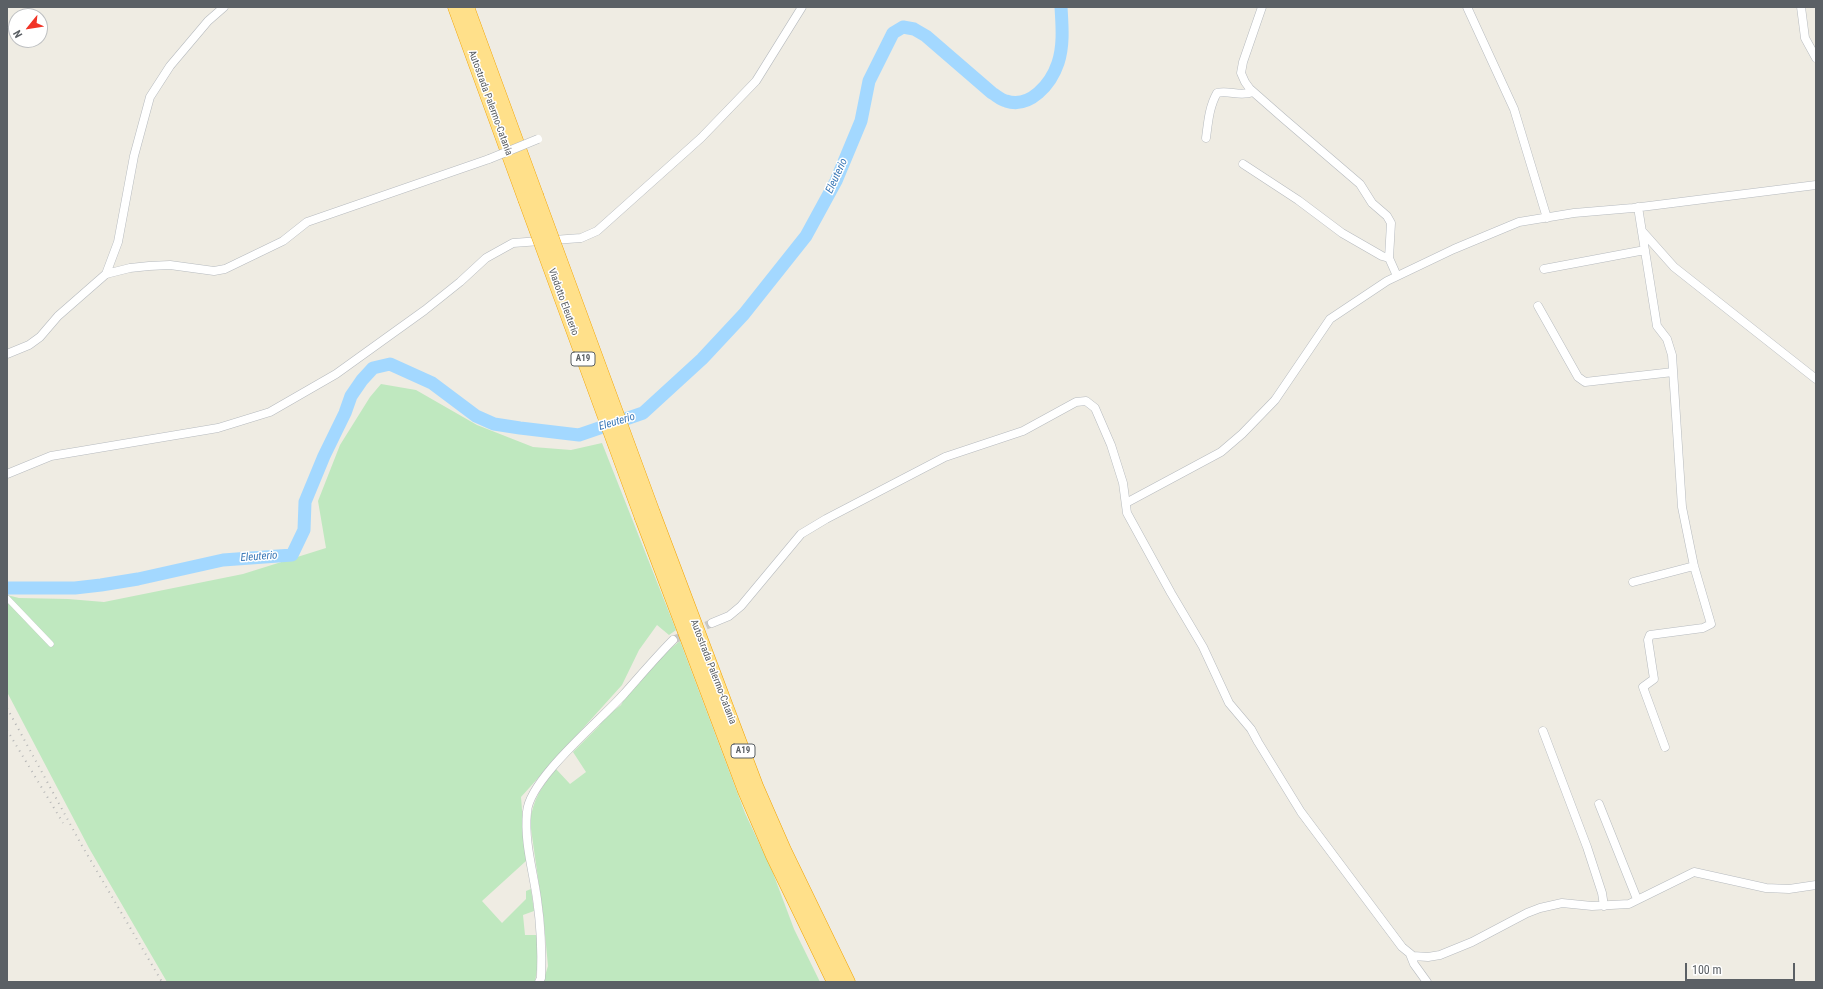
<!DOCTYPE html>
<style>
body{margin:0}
#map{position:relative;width:1823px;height:989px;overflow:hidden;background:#efece3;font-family:"Roboto Condensed",sans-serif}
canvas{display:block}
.frame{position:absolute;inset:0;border:8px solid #5b6065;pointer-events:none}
.north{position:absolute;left:8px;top:8px;width:40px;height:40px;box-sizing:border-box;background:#fff;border:1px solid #bdbfc1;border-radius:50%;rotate:240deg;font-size:11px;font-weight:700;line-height:16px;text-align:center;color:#5b6065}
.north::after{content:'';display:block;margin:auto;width:14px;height:18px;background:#f13427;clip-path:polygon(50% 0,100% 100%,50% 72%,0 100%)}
.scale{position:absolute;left:1685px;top:963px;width:110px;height:18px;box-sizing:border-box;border:2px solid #5b6065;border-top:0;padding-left:5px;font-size:12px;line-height:14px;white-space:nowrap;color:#5b6065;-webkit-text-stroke:3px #fff;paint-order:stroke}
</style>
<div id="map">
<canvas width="1823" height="989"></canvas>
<div class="frame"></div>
<div class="north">N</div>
<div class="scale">100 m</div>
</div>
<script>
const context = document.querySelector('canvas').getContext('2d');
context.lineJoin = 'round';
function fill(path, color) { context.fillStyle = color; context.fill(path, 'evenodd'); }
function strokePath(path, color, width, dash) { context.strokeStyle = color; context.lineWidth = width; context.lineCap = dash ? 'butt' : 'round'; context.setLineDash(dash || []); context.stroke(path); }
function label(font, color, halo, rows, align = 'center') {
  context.font = font + ' "Roboto Condensed",sans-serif'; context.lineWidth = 3; context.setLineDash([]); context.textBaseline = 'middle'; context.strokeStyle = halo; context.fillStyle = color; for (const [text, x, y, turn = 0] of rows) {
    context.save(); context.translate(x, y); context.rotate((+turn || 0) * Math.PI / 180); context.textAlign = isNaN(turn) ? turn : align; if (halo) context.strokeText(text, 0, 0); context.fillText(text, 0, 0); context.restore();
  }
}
const green = new Path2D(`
 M381 384 416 390 477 425 533 447 571 450 602 443 676 630 669 635 657 625 639 650 622 685 521 797 526 861 482 901 502 923 526 899V891L531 889 534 911 523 915 525 935H538L539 957 535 982H167L89 848 7 692V595L19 598 68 599 104 602 243 574 326 548 318 501 340 445 370 397Z
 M680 641 745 813 773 873 794 929 820 982H543L548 966 543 913 530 822C533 799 542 786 556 769L570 784 586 772 573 752 599 726 604 718 621 705 626 695 666 652Z`);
const river = new Path2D(`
 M7 588H75L101 585 138 579 223 560 292 555 304 530 305 502 324 456 345 413 351 396 362 380 373 368 390 364 432 383 476 416 494 424 520 428 579 435 643 413 702 359 744 314 806 236 836 181 861 121 869 81 893 33 903 27 914 29 926 36 992 93C997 96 1001 100 1006 101 1030 109 1051 84 1058 63 1064 45 1062 25 1061 7`);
const minorTunnel = new Path2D(`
 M673 640 712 623`);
const pedestrian = new Path2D(`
 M7 598 51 644`);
const minor = new Path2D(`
 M1262 7 1243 62 1241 73 1245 82 1250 89 1283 118 1360 184 1372 203 1387 216 1391 223 1389 258 1397 276
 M1467 7 1514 109 1547 218
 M1801 7 1805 38 1816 58
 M1206 138C1208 123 1209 107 1217 93 1229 90 1240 97 1253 92
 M1243 164 1298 200 1342 233 1382 256 1389 258
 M1638 207 1657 326 1667 339 1672 355 1682 507 1694 566 1711 624 1703 628 1650 635 1648 640 1654 679 1643 687 1665 747
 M1642 231 1674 267 1816 379
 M1544 269 1645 250
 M106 274 118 242 134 156 150 97 170 66 208 21 224 7
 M1538 306 1578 377 1585 382 1673 372
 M7 354 29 345 40 337 58 316 106 274 130 268 149 266 170 265 214 271 225 269 283 241 307 222 489 159
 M7 474 51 456 218 428 270 412 336 374 425 310 460 282 486 258 513 243 581 238 597 231 701 138 756 81 802 7
 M1126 503 1221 452 1242 434 1275 400 1330 319 1387 281 1454 249 1519 222 1574 213 1633 208 1816 185
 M1633 582 1694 566
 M712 623 729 616 741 606 801 534 826 519 945 457 1023 431 1076 402 1086 401 1095 408 1111 445 1123 483 1127 513 1171 593 1203 647 1229 703 1251 729 1258 742 1301 812 1402 947 1413 956 1428 957 1440 955 1472 942 1527 913 1540 908 1562 903 1592 906 1629 904 1694 872 1766 888 1789 889 1816 885
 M1543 731 1587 847 1602 893 1604 906
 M1599 804 1637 899
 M1410 954 1414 964 1427 982
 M539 982 541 978C542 951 541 926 537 899 533 870 524 842 527 812 529 779 601 720 624 694 640 676 656 657 673 640`);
const motorway = new Path2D(`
 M455 7 525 199
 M467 7 536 195
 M653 513 756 786 784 850 848 982
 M642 518 745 791 773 856 834 982`);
const rail = new Path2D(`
 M7 708 81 844 162 982
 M7 730 63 823`);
const minorBridge = new Path2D(`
 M489 159 538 139`);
const motorwayBridge = new Path2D(`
 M536 195 653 513
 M525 199 642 518`);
const shields = [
 [583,359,24],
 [743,751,24]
];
const shieldNames = [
 ["A19",583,359],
 ["A19",743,751]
];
const streetNames = [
 ["Autostrada Palermo-Catania",490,103,70],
 ["Viadotto Eleuterio",563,302,70],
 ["Autostrada Palermo-Catania",713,672,69]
];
const waterNames = [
 ["Eleuterio",837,176,-65],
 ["Eleuterio",617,422,-17],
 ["Eleuterio",259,557,-4]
];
fill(green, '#bfe8bf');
strokePath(river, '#a3d8ff', 13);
strokePath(minorTunnel, '#cac9c4', 8, [8, 4]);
strokePath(pedestrian, '#b6babe', 6);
strokePath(minor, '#b6babe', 9);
strokePath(motorway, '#f2a300', 15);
strokePath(pedestrian, '#fff', 5.5);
strokePath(minor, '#fff', 8);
strokePath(motorway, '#ffe08a', 14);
strokePath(rail, '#b5b6b6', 2, [1, 5]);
strokePath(minorBridge, '#b6babe', 9, []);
strokePath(motorwayBridge, '#f2a300', 15, []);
strokePath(minorBridge, '#fff', 8);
strokePath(motorwayBridge, '#ffe08a', 14);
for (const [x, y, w] of shields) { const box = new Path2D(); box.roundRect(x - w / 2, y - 7, w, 14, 3); context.fillStyle = '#fff'; context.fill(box); strokePath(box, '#5b6065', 1); }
label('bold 9px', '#5b6065', null, shieldNames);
label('10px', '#5b6065', '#fff', streetNames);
label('italic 11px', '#3a78b7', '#fff', waterNames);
</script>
